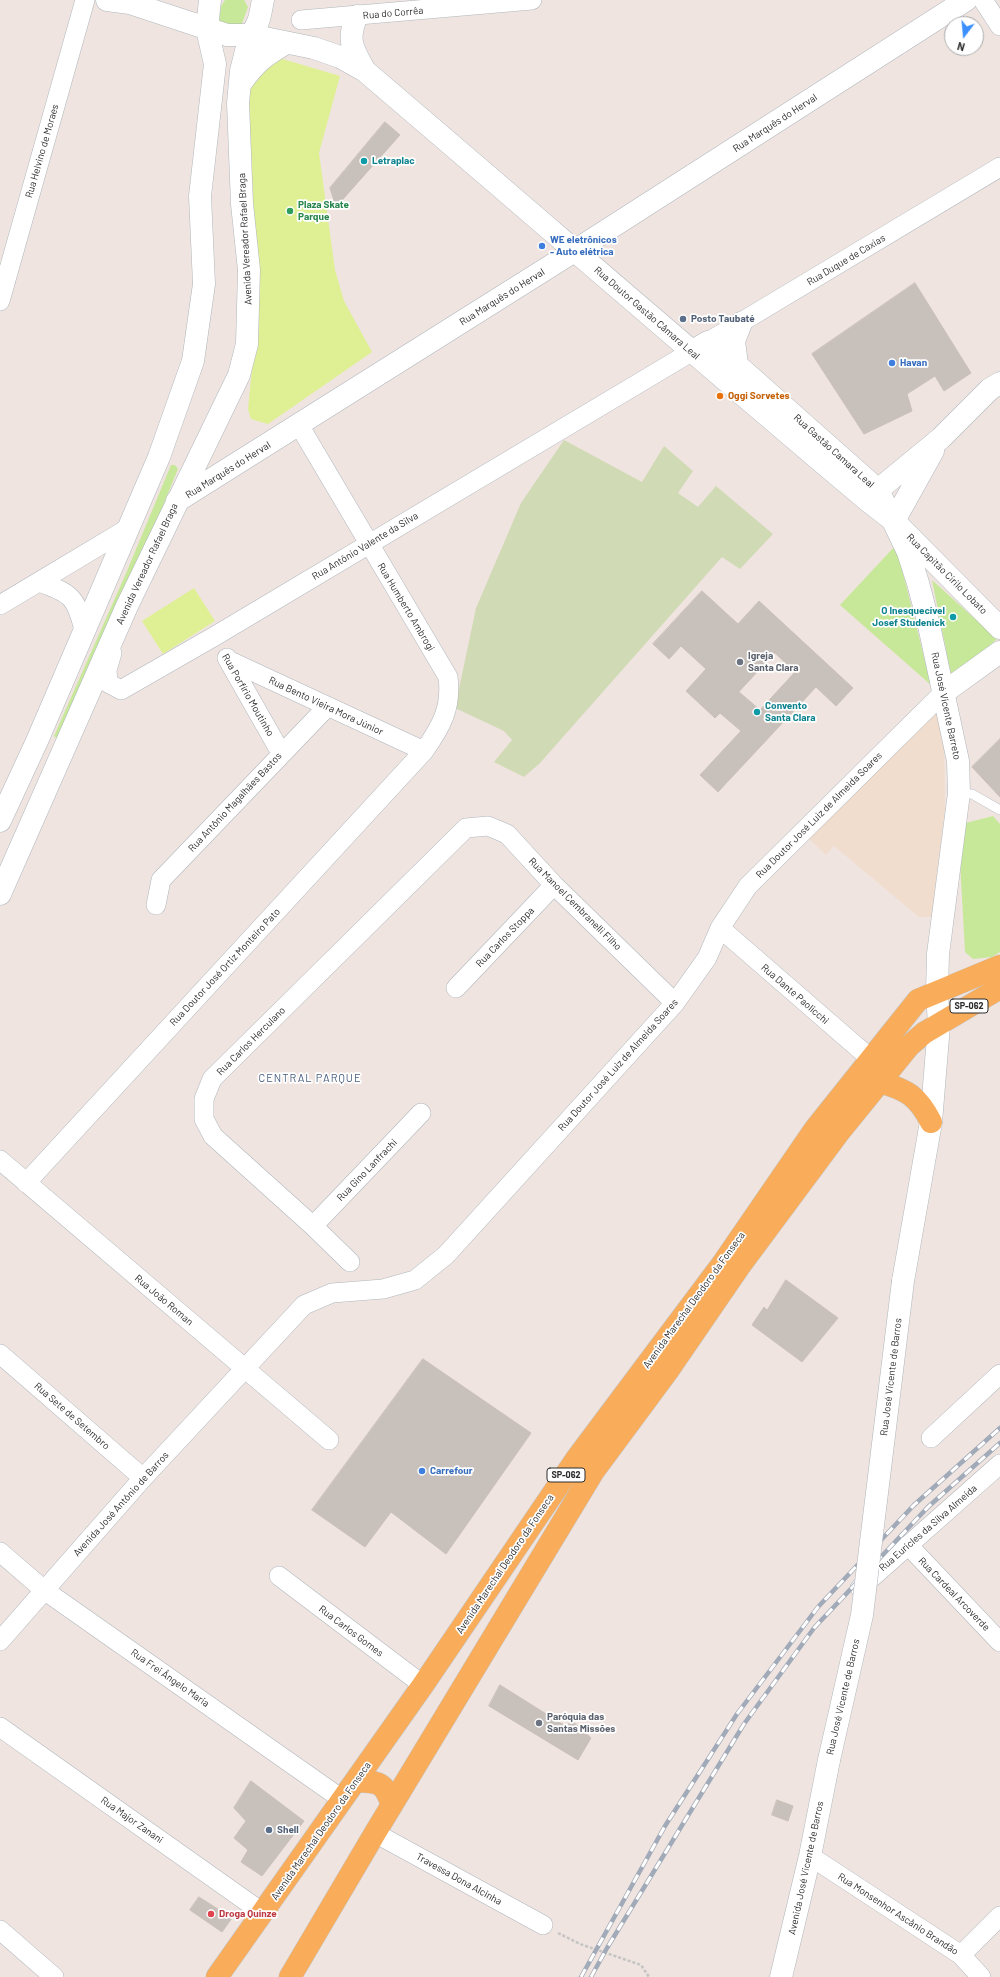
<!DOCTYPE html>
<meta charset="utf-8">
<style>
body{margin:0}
#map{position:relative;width:1000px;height:1977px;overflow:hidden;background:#efe4df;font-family:Barlow,sans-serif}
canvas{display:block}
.north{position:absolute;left:944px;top:16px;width:40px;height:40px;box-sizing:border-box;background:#fff;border:1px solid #ababab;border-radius:50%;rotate:196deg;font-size:11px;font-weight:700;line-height:16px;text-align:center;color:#2d2d2d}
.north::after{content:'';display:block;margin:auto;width:14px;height:18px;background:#3c8fff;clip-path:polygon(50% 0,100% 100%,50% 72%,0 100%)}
</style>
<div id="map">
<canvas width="1000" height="1977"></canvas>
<div class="north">N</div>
</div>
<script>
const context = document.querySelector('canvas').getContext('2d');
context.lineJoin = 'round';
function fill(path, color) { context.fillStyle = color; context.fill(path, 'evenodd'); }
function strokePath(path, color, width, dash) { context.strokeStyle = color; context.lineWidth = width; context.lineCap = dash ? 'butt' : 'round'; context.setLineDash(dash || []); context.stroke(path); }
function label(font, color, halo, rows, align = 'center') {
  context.font = font + ' Barlow,sans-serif'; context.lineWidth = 3.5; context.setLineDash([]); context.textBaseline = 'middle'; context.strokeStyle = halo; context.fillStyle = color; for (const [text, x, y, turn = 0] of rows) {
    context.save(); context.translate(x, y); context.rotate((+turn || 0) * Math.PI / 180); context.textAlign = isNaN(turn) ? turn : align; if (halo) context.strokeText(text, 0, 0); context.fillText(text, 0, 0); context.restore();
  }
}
const education = new Path2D(`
 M935 706 944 743 945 809 932 917H919L834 846 826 855 804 834Z`);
const green = new Path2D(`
 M225 0H244L248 7 241 26 227 29 219 20 221 6Z
 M171 465H175L178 469 120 610 58 740 54 736 127 571Z
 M896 545 931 685 840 605Z
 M932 580 997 639 952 679Z
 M993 816 1000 824V952L992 957 973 959 965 952 958 825Z`);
const cemetery = new Path2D(`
 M564 440 642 482 664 446 693 471 678 493 698 507 716 486 773 534 740 569 722 557 540 763 524 777 494 762 512 740 504 731 455 708 476 608 521 503Z`);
const pitch = new Path2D(`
 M276 57 340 76 319 153 335 270 344 301 372 352 268 424 251 419 248 409 258 309 248 92 254 75Z
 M194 588 215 621 163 654 142 621Z`);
const building = new Path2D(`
 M385 122 400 135 336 207 330 188Z
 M915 283 971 373 944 391 935 376 907 394 912 411 864 434 812 354Z
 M702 591 738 624 759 601 853 688 836 706 816 687 718 792 700 775 741 731 720 713 715 718 686 691 706 669 681 646 669 659 653 644ZM775 653 795 672 760 710 739 692Z
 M1000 739V797L972 767Z
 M786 1280 838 1318 802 1362 752 1325 764 1307 767 1310Z
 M423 1359 531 1433 446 1554 391 1512 365 1547 312 1510Z
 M500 1685 567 1727 571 1720 591 1738 578 1760 489 1706Z
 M251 1781 304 1821 262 1876 241 1862 248 1850 234 1838 246 1821 234 1808Z
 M777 1800 793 1806 788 1821 772 1815Z
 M199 1897 232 1918 222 1932 190 1910Z`);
const path = new Path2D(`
 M558 1933 580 1944 641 1965 649 1977`);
const lane = new Path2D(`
 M959 793 972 794 1000 810`);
const street = new Path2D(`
 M983 0 1000 26
 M301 20 532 0
 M0 301 85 0
 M708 342 1000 167
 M39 582C71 593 76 597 84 630
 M0 605 127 529
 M112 653 107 670 108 683 121 690 215 636 691 352
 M227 658 281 753
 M228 660 424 751
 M156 905 161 880 327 707
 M720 928 871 1059
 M456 988 554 885
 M0 1160 329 1440
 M26 1183 424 751C441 727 452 708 448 677L299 425
 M313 1226 421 1113
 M350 1262 313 1226 213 1136 204 1119V1099L212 1079 466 828 488 826 507 834 554 885 675 1003
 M0 1354 143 1478
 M931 1438 1000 1374
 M908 1545 1000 1642
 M0 1552 44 1590 343 1800
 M279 1576 423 1685
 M860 1588 1000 1464
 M0 1641 143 1478 304 1305 332 1293 383 1289 415 1280 446 1255 675 1003 707 958 720 928 748 886 943 693
 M0 1727 263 1913
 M375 1833 543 1925
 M810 1856 961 1955 981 1977
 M0 1930 54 1977
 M961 1955 1000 1916`);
const secondary = new Path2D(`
 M107 0 130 3 227 35H250C260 24 260 14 263 0
 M357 16C346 39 353 50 365 71
 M241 83C256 62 264 56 286 43
 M691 352 708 342 737 365 878 490 908 552 918 583 928 621 958 761 959 793 938 954 937 992 939 1025 931 1122 903 1281
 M737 365 734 341 741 323
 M867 499 941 438 990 389 1000 383
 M177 501 576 250 966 0
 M894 521 933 451
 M943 693 1000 652
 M0 821 37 741 159 457 193 361 204 284 200 196 215 64 207 29 210 0
 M0 894 127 606 239 375 247 344 249 270 242 204 238 103 241 71 250 35 314 48 340 57 365 71C533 214 698 358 867 500L894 521 1000 628
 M781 1977 810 1856 829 1760`);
const primary = new Path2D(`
 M875 1070 880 1082C907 1090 918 1096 931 1122
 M356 1781C380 1782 384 1782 392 1805
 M217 1977 423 1685 577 1458 723 1263 815 1129 918 1000 1000 966
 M290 1977 375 1833 593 1472 667 1372 739 1267 840 1131 909 1046 924 1033 1000 988`);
const rail = new Path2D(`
 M581 1977 665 1826 737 1714 818 1607 914 1505 1000 1428
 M591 1977 607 1948 744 1724 814 1628 928 1507 1000 1443`);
const secondaryBridge = new Path2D(`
 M829 1760 862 1615 903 1281`);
const markers = [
 [364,161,4,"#0f9aa8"],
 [290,211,4,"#2e9e5b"],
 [542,246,4,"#3f7fe0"],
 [683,319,4,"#5c6f8a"],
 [892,363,4,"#3f7fe0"],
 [720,396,4,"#e8710a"],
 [953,617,4,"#0f9aa8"],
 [740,662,4,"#6b7280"],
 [757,712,4,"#0f9aa8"],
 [422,1471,4,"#3f7fe0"],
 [539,1723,4,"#6b7280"],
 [269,1830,4,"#5c6f8a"],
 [211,1914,4,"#e0444e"]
];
const shields = [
 [969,1006,38],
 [566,1475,38]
];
const shieldNames = [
 ["SP-062",969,1006],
 ["SP-062",566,1475]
];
const streetNames = [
 ["Rua do Corrêa",393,13,-5],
 ["Rua Marquês do Herval",775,123,-33],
 ["Rua Helvino de Moraes",42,151,-74],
 ["Avenida Vereador Rafael Braga",245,239,-93],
 ["Rua Duque de Caxias",846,260,-31],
 ["Rua Marquês do Herval",502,297,-32],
 ["Rua Doutor Gastão Câmara Leal",647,313,41],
 ["Rua Gastão Camara Leal",834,451,42],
 ["Rua Marquês do Herval",228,470,-32],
 ["Rua Antônio Valente da Silva",365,546,-31],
 ["Avenida Vereador Rafael Braga",147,564,-65],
 ["Rua Capitão Cirilo Lobato",947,574,45],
 ["Rua Humberto Ambrogi",406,607,59],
 ["Rua Porfírio Moutinho",248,695,60],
 ["Rua Bento Vieira Mora Júnior",326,706,25],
 ["Rua José Vicente Barreto",946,706,78],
 ["Rua Antônio Magalhães Bastos",235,802,-47],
 ["Rua Doutor José Luiz de Almeida Soares",819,815,-45],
 ["Rua Manoel Cembranelli Filho",575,904,45],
 ["Rua Carlos Stoppa",505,937,-46],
 ["Rua Doutor José Ortiz Monteiro Pato",225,967,-47],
 ["Rua Dante Paolicchi",795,994,41],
 ["Rua Carlos Herculano",251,1041,-45],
 ["Rua Doutor José Luiz de Almeida Soares",618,1065,-48],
 ["Rua Gino Lanfrachi",367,1170,-46],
 ["Rua João Roman",164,1300,40],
 ["Avenida Marechal Deodoro da Fonseca",694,1300,-54],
 ["Rua José Vicente de Barros",891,1377,-83],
 ["Rua Sete de Setembro",72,1416,41],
 ["Avenida José Antônio de Barros",121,1504,-48],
 ["Rua Euricles da Silva Almeida",928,1528,-41],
 ["Avenida Marechal Deodoro da Fonseca",505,1564,-56],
 ["Rua Cardeal Arcoverde",954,1594,46],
 ["Rua Carlos Gomes",351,1631,37],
 ["Rua Frei Ângelo Maria",170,1678,35],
 ["Rua José Vicente de Barros",843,1697,-77],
 ["Rua Major Zanani",132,1820,35],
 ["Avenida Marechal Deodoro da Fonseca",321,1831,-55],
 ["Avenida José Vicente de Barros",806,1868,-78],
 ["Travessa Dona Alcinha",459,1879,29],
 ["Rua Monsenhor Ascânio Brandão",898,1914,33]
];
const cultureNames = [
 ["Letraplac",372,161],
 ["O Inesquecível",945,611,"right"],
 ["Josef Studenick",945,623,"right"],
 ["Convento",765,706],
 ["Santa Clara",765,718]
];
const leisureNames = [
 ["Plaza Skate",298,205],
 ["Parque",298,217]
];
const shopNames = [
 ["WE eletrônicos",550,240],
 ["- Auto elétrica",550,252],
 ["Havan",900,363],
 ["Carrefour",430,1471]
];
const serviceNames = [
 ["Posto Taubaté",691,319],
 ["Shell",277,1830]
];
const foodNames = [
 ["Oggi Sorvetes",728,396]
];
const worshipNames = [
 ["Igreja",748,656],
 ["Santa Clara",748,668],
 ["Paróquia das",547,1717],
 ["Santas Missões",547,1729]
];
const healthNames = [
 ["Droga Quinze",219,1914]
];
const neighbourhoodNames = [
 ["CENTRAL PARQUE",310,1078]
];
fill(education, '#f1ddce');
fill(green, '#c7e899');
fill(cemetery, '#d0dab5');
fill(pitch, '#dff094');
fill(building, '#c8c0ba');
strokePath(building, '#cbc0b8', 1);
strokePath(lane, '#afb6bd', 10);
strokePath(street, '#afb6bd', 20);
strokePath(secondary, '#afb6bd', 23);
strokePath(primary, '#c4c4c4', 23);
strokePath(path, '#c4c4c4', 2.5, [3, 2]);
strokePath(lane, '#fff', 9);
strokePath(street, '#fff', 19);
strokePath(secondary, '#fff', 22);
strokePath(primary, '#f9ad5a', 22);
strokePath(rail, '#a1aab8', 4.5);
strokePath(rail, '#fff', 3, [9]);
strokePath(secondaryBridge, '#afb6bd', 23, []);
strokePath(secondaryBridge, '#fff', 22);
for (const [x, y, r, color] of markers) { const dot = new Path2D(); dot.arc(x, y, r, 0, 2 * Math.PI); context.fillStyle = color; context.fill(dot); strokePath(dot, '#fff', 1.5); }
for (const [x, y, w] of shields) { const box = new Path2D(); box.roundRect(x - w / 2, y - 7, w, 14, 3); context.fillStyle = '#fff'; context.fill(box); strokePath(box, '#2d2d2d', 1); }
label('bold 9px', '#2d2d2d', null, shieldNames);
label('10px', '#2d2d2d', '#fff', streetNames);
label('bold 10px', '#0d838f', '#fff', cultureNames, 'left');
label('bold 10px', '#27864d', '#fff', leisureNames, 'left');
label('bold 10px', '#366cbe', '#fff', shopNames, 'left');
label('bold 10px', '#4e5e75', '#fff', serviceNames, 'left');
label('bold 10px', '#c56008', '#fff', foodNames, 'left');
label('bold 10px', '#5b616d', '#fff', worshipNames, 'left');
label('bold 10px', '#be3a42', '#fff', healthNames, 'left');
context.letterSpacing = '1px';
label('11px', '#4a6181', '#fff', neighbourhoodNames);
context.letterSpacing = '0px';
</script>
